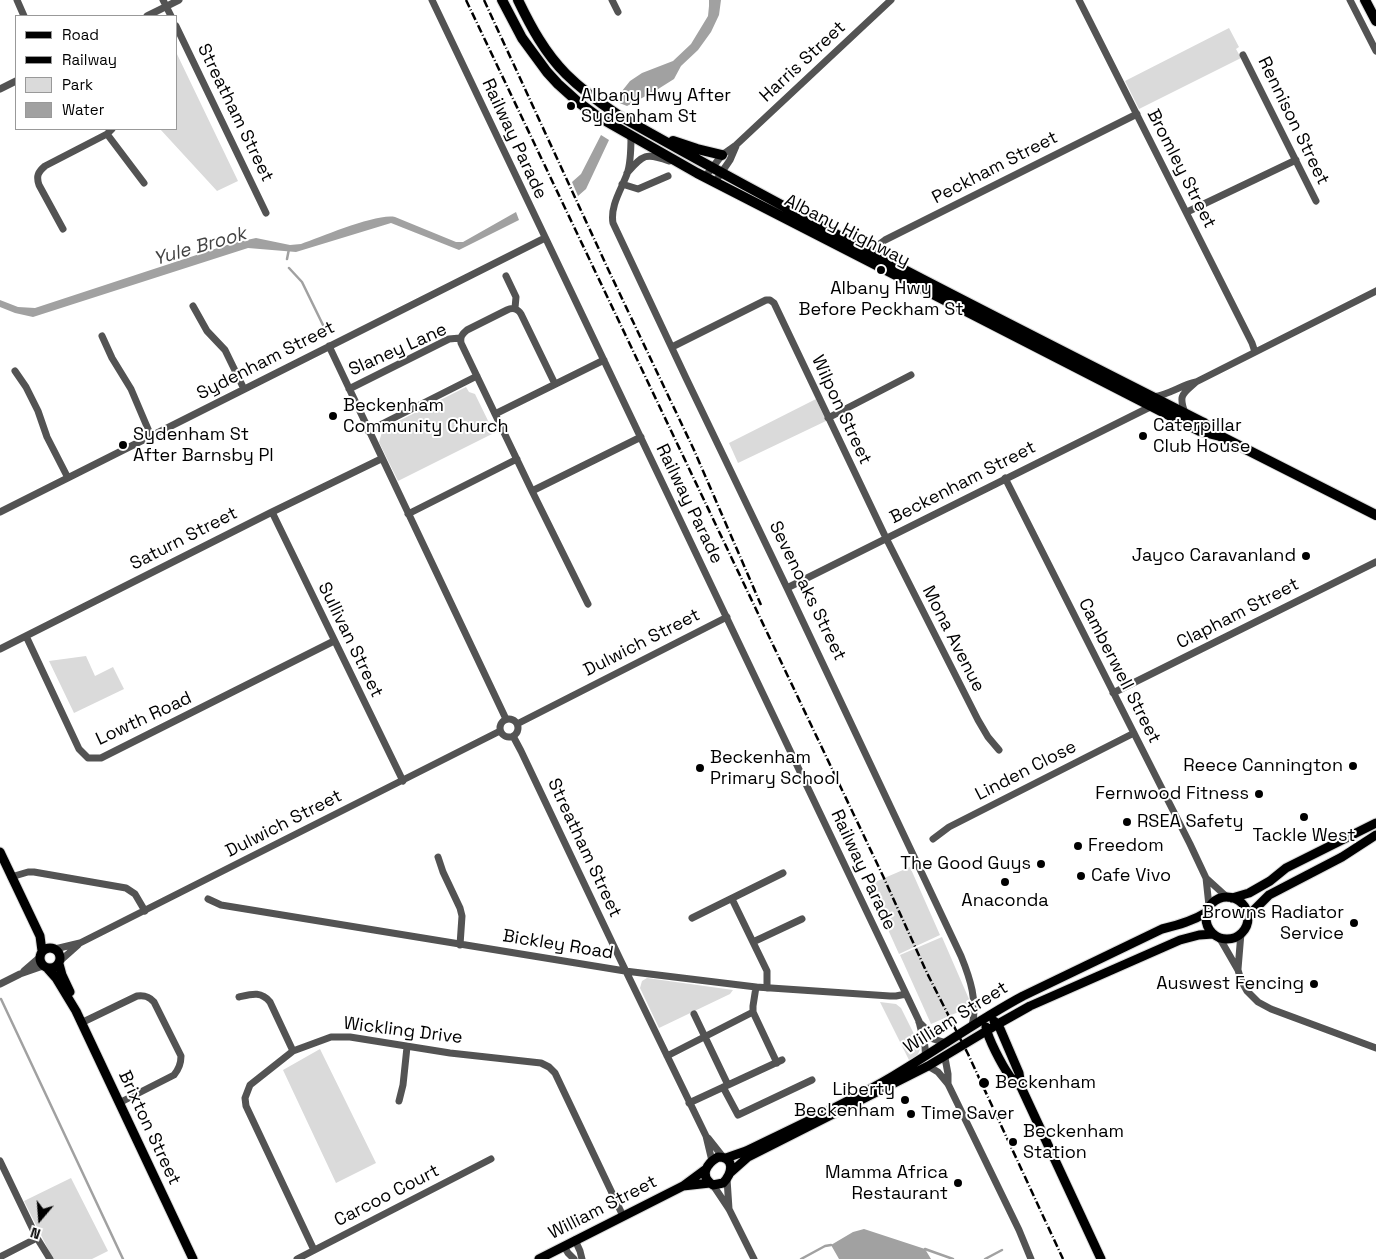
<!DOCTYPE html>
<style>
body{margin:0}
#map{position:relative;width:1376px;height:1259px;overflow:hidden;background:#fff;font-family:"Space Grotesk",sans-serif}
canvas{display:block}
.legend{position:absolute;left:15px;top:15px;width:162px;height:115px;box-sizing:border-box;background:#fff;border:1px solid #999;margin:0;padding:6px 9px;list-style:none;font-size:15px;color:#000}
.legend li{display:flex;align-items:center;gap:10px;height:25px}
.legend b{width:25px;border:1px solid #999}
.north{position:absolute;left:15px;top:1194px;width:50px;height:50px;-webkit-text-stroke:4px #fff;paint-order:stroke;rotate:198deg;font-size:14px;font-weight:700;line-height:20px;text-align:center;color:#000}
.north::after{content:'';display:block;margin:auto;width:18px;height:22px;background:#000;clip-path:polygon(50% 0,100% 100%,50% 72%,0 100%)}
</style>
<div id="map">
<canvas width="1376" height="1259"></canvas>
<ul class="legend">
<li><b style="height:6px;background:#000"></b>Road</li>
<li><b style="height:6px;background:#000"></b>Railway</li>
<li><b style="height:14px;background:#dadada"></b>Park</li>
<li><b style="height:14px;background:#a1a1a1"></b>Water</li>
</ul>
<div class="north">N</div>
</div>
<script>
const context = document.querySelector('canvas').getContext('2d');
context.lineJoin = 'round';
function fill(path, color) { context.fillStyle = color; context.fill(path, 'evenodd'); }
function strokePath(path, color, width, dash) { context.strokeStyle = color; context.lineWidth = width; context.lineCap = dash ? 'butt' : 'round'; context.setLineDash(dash || []); context.stroke(path); }
function label(font, color, halo, rows, align = 'center') {
  context.font = font + ' "Space Grotesk",sans-serif'; context.lineWidth = 4; context.setLineDash([]); context.textBaseline = 'middle'; context.strokeStyle = halo; context.fillStyle = color; for (const [text, x, y, turn = 0] of rows) {
    context.save(); context.translate(x, y); context.rotate((+turn || 0) * Math.PI / 180); context.textAlign = isNaN(turn) ? turn : align; if (halo) context.strokeText(text, 0, 0); context.fillText(text, 0, 0); context.restore();
  }
}
const green = new Path2D(`
 M1229 28 1239 47 1236 49 1241 58 1139 109 1125 81Z
 M176 52 238 181 217 191 160 129H176Z
 M466 387 469 392 475 394 494 433 398 481 379 442 383 429Z
 M816 399 826 421 738 463 729 443Z
 M86 656 95 676 113 667 124 689 74 713 49 661Z
 M910 867 940 935 899 954 868 885Z
 M942 937 972 1006 931 1024 900 955Z
 M647 978 733 990 730 994 659 1028 640 988 642 981Z
 M880 1002 896 1004 901 1008 920 1046C920 1055 916 1056 909 1060Z
 M320 1049 376 1163 336 1183 283 1070Z
 M71 1178 108 1251 92 1259H53L24 1201Z`);
const water = new Path2D(`
 M709 0H721L719 15 711 32 698 50 681 66 674 79 655 91 627 106 617 102 622 91 630 81 642 73 673 61 691 44 708 16 709 6Z
 M601 135 609 140 586 189 578 196 572 182 581 174Z
 M516 212 519 220 459 250 391 223 296 252 248 248 33 317 15 313 0 307V300L18 307 35 308 233 243 256 238 290 245 301 244C321 237 377 213 395 217L456 242H463Z
 M864 1229 925 1249 931 1259H839L831 1245 853 1232Z`);
const stream = new Path2D(`
 M287 259 289 249
 M289 268 302 282 323 325
 M1 999 123 1259
 M925 1249 953 1259
 M801 1259 825 1246 831 1245
 M985 1259 1002 1250`);
const minor = new Path2D(`
 M17 0 24 16
 M163 0 171 16
 M432 0 919 1021C921 1033 927 1044 925 1056
 M612 0 618 12
 M1079 0 1252 343 1255 352
 M1350 0 1376 51
 M147 16 179 0
 M176 26 266 213
 M1243 55 1316 201
 M0 89 16 81
 M107 134 144 183
 M631 136C631 148 631 163 627 174 621 190 610 206 613 223L686 378 787 588 961 956C970 978 978 1002 972 1026
 M627 173C643 155 645 152 669 161
 M705 177 722 155 736 145 891 0
 M715 182 730 160 736 146
 M622 184 638 189 668 176
 M1187 212 1296 160
 M63 229 39 185C36 176 38 172 45 166L107 134 112 129
 M872 254 874 248 885 240 1137 114
 M506 276 516 297 515 308
 M193 306 207 331 225 350 244 389
 M102 336 112 358 131 389 151 436
 M329 346 506 719
 M672 347 766 300H770L774 303 886 538 978 720 988 737 999 750
 M15 371 26 387 38 411 47 437 68 478
 M349 389 449 339 460 338
 M1153 397C1169 395 1181 385 1196 382L1376 291
 M1185 413C1178 394 1183 394 1196 382
 M495 414 604 360
 M828 418 911 375
 M368 431 477 376
 M1005 478 1190 844 1206 878 1209 906
 M532 491 461 343C460 337 462 334 467 330L507 310C513 307 518 309 521 314L555 384
 M0 512 545 238
 M272 512 403 781
 M408 514 517 459
 M787 588 1152 406
 M588 604 532 491 641 437
 M26 636 79 749 88 758H101L334 641
 M0 649 272 512 381 459
 M1113 693 1376 562
 M500 728a9 9 0 1 1 18 0a9 9 0 1 1-18 0Z
 M517 724 727 617
 M513 736 521 751 620 959 706 1136 712 1161
 M933 839 949 827 1134 733
 M438 857 443 872 460 908 462 916 460 945
 M11 877 28 872H34L126 888 135 894 145 911
 M1206 878 1228 898
 M208 899 221 905 625 971 756 987 890 996H896L906 994
 M732 899 767 971V988
 M692 918 783 873
 M1219 937 1238 970 1241 980 1247 991 1258 1002 1271 1009 1376 1048
 M753 942 802 919
 M55 949 80 943 500 731
 M60 961 78 945
 M1238 969 1241 933
 M24 971 39 958
 M0 984 20 974 43 966
 M756 987 753 1006V1012L777 1063
 M239 997C252 994 261 991 270 1002L293 1051
 M694 1014 728 1085
 M919 1022 926 1029 933 1039 947 1043
 M81 1023 137 996C144 995 149 996 154 1002L181 1056C181 1064 179 1069 174 1075L119 1103
 M667 1056 753 1012
 M945 1058 948 1074V1084
 M928 1066 938 1072 948 1084 1019 1230 1031 1259
 M723 1087 738 1115 812 1080
 M399 1101 403 1085 407 1047
 M689 1103 782 1060
 M708 1138 723 1157
 M0 1161 37 1238 50 1259
 M727 1179 729 1209
 M713 1185 729 1209 754 1259
 M575 1240 580 1251 582 1259
 M564 1246 568 1253 574 1259
 M314 1250 246 1106 245 1098 250 1085 293 1051 331 1037H350L450 1053 541 1063 549 1067 555 1073 623 1216
 M0 1257 37 1238
 M297 1259 491 1159`);
const major = new Path2D(`
 M0 852 40 936 42 951
 M1206 918a21 21 0 1 1 42 0a21 21 0 1 1-42 0Z
 M1232 898 1249 893 1270 881 1286 868 1376 823
 M1247 917 1269 895 1342 857 1376 835
 M40 958a10 10 0 1 1 20 0a10 10 0 1 1-20 0Z
 M59 964 62 975 70 992
 M48 969 56 978 76 1011 193 1259
 M994 1021 998 1024 1019 1073 1021 1087
 M986 1027C988 1039 1002 1065 1009 1075 1012 1080 1017 1083 1021 1087L1101 1259
 M718 1157C736 1157 732 1174 723 1183L713 1185C699 1176 706 1164 718 1157Z
 M726 1158 746 1151C795 1127 846 1104 893 1076 937 1050 978 1020 1023 996L1162 929C1179 925 1193 921 1207 912
 M730 1173 748 1157 928 1066 998 1024 1030 1006 1180 940 1199 935 1213 934
 M683 1186 710 1183
 M539 1259 683 1186 706 1169`);
const highway = new Path2D(`
 M502 0 522 38 547 72 558 84 578 102 597 116 697 173 1200 431 1220 436 1376 515
 M518 0C531 27 545 53 566 74 582 90 600 103 618 115 810 224 1007 323 1204 423L1217 434
 M1365 0 1376 21
 M673 141 697 149 722 155`);
const rail = new Path2D(`
 M466 0 883 876 927 973 968 1054 1063 1259
 M484 0 608 269 694 450 761 605`);
const markers = [
 [571,106,5,"#000"],
 [881,270,5,"#000"],
 [333,416,5,"#000"],
 [1143,436,5,"#000"],
 [123,445,5,"#000"],
 [1306,556,5,"#000"],
 [1353,766,5,"#000"],
 [700,768,5,"#000"],
 [1259,794,5,"#000"],
 [1304,817,5,"#000"],
 [1127,822,5,"#000"],
 [1078,846,5,"#000"],
 [1041,864,5,"#000"],
 [1081,876,5,"#000"],
 [1005,882,5,"#000"],
 [1354,923,5,"#000"],
 [1314,984,5,"#000"],
 [984,1083,6,"#000"],
 [905,1100,5,"#000"],
 [911,1114,5,"#000"],
 [1013,1142,5,"#000"],
 [958,1183,5,"#000"]
];
const streetNames = [
 ["Harris Street",803,62,-43],
 ["Streatham Street",235,113,64],
 ["Rennison Street",1293,121,64],
 ["Railway Parade",514,139,65],
 ["Peckham Street",995,168,-27],
 ["Bromley Street",1181,169,63],
 ["Albany Highway",847,231,27],
 ["Slaney Lane",398,350,-24],
 ["Sydenham Street",266,361,-27],
 ["Wilpon Street",841,410,65],
 ["Beckenham Street",963,483,-27],
 ["Railway Parade",689,504,64],
 ["Saturn Street",184,539,-27],
 ["Sevenoaks Street",807,591,64],
 ["Clapham Street",1238,614,-27],
 ["Mona Avenue",953,639,63],
 ["Sullivan Street",350,640,64],
 ["Dulwich Street",642,643,-27],
 ["Camberwell Street",1119,671,63],
 ["Lowth Road",144,719,-25],
 ["Linden Close",1026,771,-27],
 ["Dulwich Street",284,824,-27],
 ["Streatham Street",584,848,65],
 ["Railway Parade",863,870,65],
 ["Bickley Road",558,945,9],
 ["William Street",956,1018,-32],
 ["Wickling Drive",403,1031,7],
 ["Brixton Street",149,1128,65],
 ["Carcoo Court",387,1196,-27],
 ["William Street",603,1208,-27]
];
const poiNames = [
 ["Albany Hwy After",581,96],
 ["Sydenham St",581,117],
 ["Albany Hwy",881,289,"center"],
 ["Before Peckham St",881,310,"center"],
 ["Beckenham",343,406],
 ["Community Church",343,427],
 ["Caterpillar",1153,426],
 ["Club House",1153,447],
 ["Sydenham St",133,435],
 ["After Barnsby Pl",133,456],
 ["Jayco Caravanland",1296,556,"right"],
 ["Beckenham",710,758],
 ["Primary School",710,779],
 ["Reece Cannington",1343,766,"right"],
 ["Fernwood Fitness",1249,794,"right"],
 ["RSEA Safety",1137,822],
 ["Tackle West",1304,836,"center"],
 ["Freedom",1088,846],
 ["The Good Guys",1031,864,"right"],
 ["Cafe Vivo",1091,876],
 ["Anaconda",1005,901,"center"],
 ["Browns Radiator",1344,913,"right"],
 ["Service",1344,934,"right"],
 ["Auswest Fencing",1304,984,"right"],
 ["Beckenham",995,1083],
 ["Liberty",895,1090,"right"],
 ["Beckenham",895,1111,"right"],
 ["Time Saver",921,1114],
 ["Beckenham",1023,1132],
 ["Station",1023,1153],
 ["Mamma Africa",948,1173,"right"],
 ["Restaurant",948,1194,"right"]
];
const waterNames = [
 ["Yule Brook",200,247,-16]
];
fill(green, '#dadada');
fill(water, '#a1a1a1');
strokePath(stream, '#a1a1a1', 2.5);
strokePath(major, '#dbdbdb', 11);
strokePath(highway, '#dbdbdb', 12);
strokePath(minor, '#535353', 7);
strokePath(major, '#000', 9);
strokePath(highway, '#000', 10);
strokePath(rail, '#000', 2.5, [8, 2.5, 1, 2.5]);
for (const [x, y, r, color] of markers) { const dot = new Path2D(); dot.arc(x, y, r, 0, 2 * Math.PI); context.fillStyle = color; context.fill(dot); strokePath(dot, '#fff', 2); }
label('18px', '#000', '#fff', streetNames);
label('18px', '#000', '#fff', poiNames, 'left');
label('italic 19px', '#424242', '#fff', waterNames);
</script>
